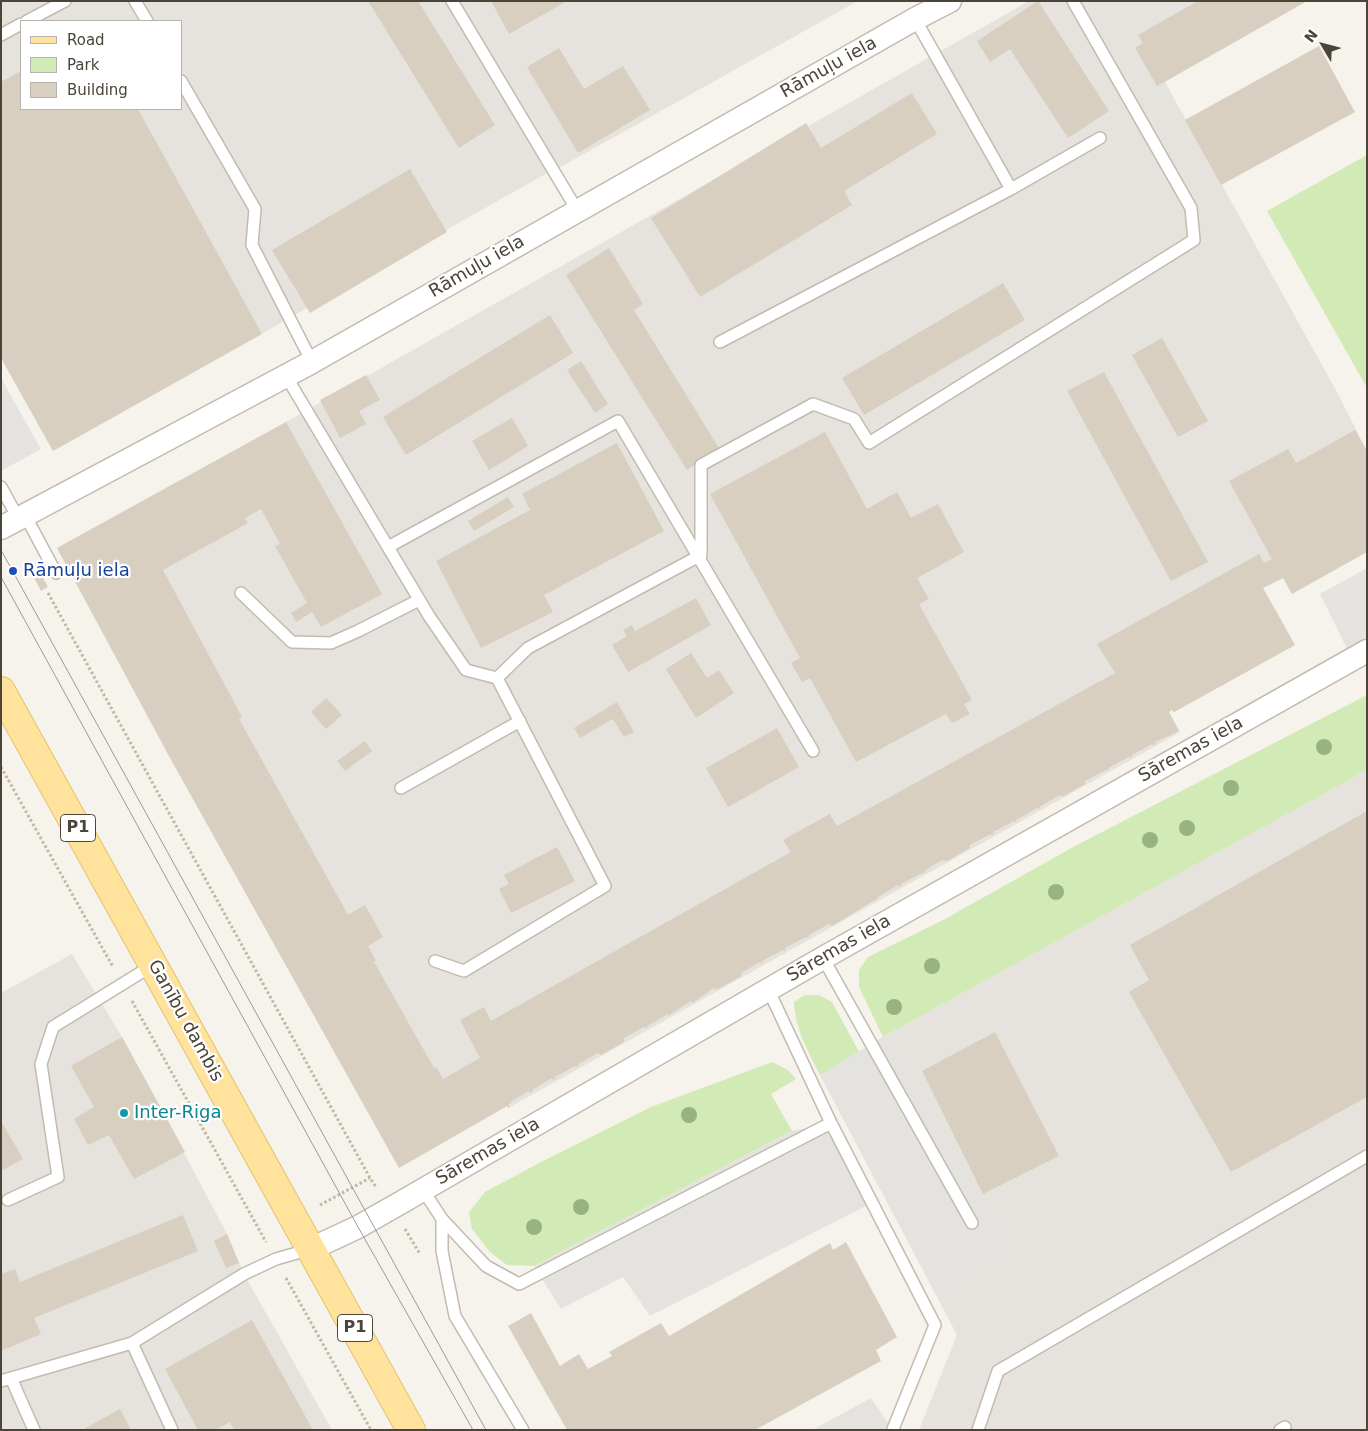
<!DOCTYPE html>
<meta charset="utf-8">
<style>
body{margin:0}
#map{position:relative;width:1368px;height:1431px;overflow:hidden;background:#f6f3ec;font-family:"DejaVu Sans",sans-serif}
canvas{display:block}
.frame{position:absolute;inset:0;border:2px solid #4b4439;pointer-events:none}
.legend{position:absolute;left:20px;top:20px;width:162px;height:90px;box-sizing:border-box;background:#fff;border:1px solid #b7b4b0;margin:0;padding:6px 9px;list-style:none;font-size:15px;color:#4b4439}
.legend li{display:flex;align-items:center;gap:10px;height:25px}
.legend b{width:25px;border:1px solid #b7b4b0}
.north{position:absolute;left:1298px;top:20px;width:50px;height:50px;-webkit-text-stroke:4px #fff;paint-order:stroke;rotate:307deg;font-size:14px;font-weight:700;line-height:20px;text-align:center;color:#4b4439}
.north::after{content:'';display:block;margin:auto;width:18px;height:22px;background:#4b4439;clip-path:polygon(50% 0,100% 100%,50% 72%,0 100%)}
</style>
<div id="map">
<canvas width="1368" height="1431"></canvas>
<div class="frame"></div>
<ul class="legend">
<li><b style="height:6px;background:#ffe39c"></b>Road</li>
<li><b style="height:14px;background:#d2eab5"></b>Park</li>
<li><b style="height:14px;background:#d8cfc1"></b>Building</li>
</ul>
<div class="north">N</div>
</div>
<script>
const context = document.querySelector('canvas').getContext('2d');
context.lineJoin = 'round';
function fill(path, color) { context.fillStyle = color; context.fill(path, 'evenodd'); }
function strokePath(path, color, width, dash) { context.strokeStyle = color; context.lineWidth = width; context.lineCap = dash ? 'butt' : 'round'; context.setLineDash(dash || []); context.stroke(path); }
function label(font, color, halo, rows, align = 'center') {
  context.font = font + ' "DejaVu Sans",sans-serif'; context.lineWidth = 4.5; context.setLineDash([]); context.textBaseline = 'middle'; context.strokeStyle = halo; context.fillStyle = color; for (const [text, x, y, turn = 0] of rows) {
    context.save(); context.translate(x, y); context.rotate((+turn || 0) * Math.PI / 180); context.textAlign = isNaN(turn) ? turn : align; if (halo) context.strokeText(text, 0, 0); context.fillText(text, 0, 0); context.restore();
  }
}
const industrial = new Path2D(`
 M1 1H858L555 170 549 172 53 451 1 358ZM21 21H181V109H21Z
 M1029 1H1307L1165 82 1337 392 1367 451 1283 578 1263 588 1295 645 1174 712 1172 710 1169 712 1180 732 1179 733 510 1107 508 1108 507 1106 399 1168 169 756 57 548 286 422Z
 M1367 770V1430H919L957 1335 820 1075 883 1037Z
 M72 954 122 1037 185 1152 184 1153 227 1234 244 1274 332 1430H1V993Z`);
const green = new Path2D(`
 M1367 155V388L1267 211Z
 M1367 695V770L883 1037 859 987V970L868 957 945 919 1075 846Z
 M805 995H819L832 1002 859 1052 820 1075C808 1051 795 1029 794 1002Z
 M772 1062 788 1070 796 1079 771 1094 792 1131 534 1266 507 1265 490 1252 472 1229 469 1212 485 1192 541 1162 651 1107Z`);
const parking = new Path2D(`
 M1 378 41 449 1 471Z
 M1367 568V651L1352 659 1320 594Z
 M883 1037 1011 1248 936 1293 820 1075Z
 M831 1123 872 1203 650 1316 623 1277 561 1309 534 1266 792 1131Z
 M871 1398 893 1430H812Z`);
const building = new Path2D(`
 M368 1H418L495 125 459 148Z
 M491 1H567L509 34Z
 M1038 1 1109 111 1068 138 1010 49 990 62 977 41Z
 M1198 1H1307L1157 86 1135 48 1143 43 1138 35Z
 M1319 46 1355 112 1221 185 1185 120Z
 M559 48 584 89 623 66 650 110 578 153 527 67Z
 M21 71V109H138L262 334 53 451 1 358V82Z
 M912 93 937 134 844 191 852 205 700 297 651 218 806 123 821 148Z
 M410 169 447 232 310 313 272 250Z
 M609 248 643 304 634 310 720 450 687 470 566 275Z
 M1003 283 1025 320 864 415 842 378Z
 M550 315 573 353 406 455 383 417Z
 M1162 338 1208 421 1178 437 1132 355Z
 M581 361 608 404 595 413 567 370Z
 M1104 372 1208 562 1171 581 1067 391Z
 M366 375 380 400 359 411 366 424 340 438 320 400Z
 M512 418 528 446 489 470 472 441Z
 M286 422 382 594 321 627 312 612 296 622 291 613 307 603 275 546 280 544 261 509 245 518 248 523 163 570 242 717 239 719 348 915 365 905 383 937 368 946 376 961 374 962 434 1068 436 1067 443 1079 480 1058 460 1020 484 1007 491 1021 791 852 783 840 830 814 837 826 1115 673 1097 644 1259 554 1264 563 1272 559 1229 481 1288 449 1296 463 1355 430 1367 451V552L1292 594 1283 578 1263 588 1295 645 1174 712 1172 710 1169 712 1179 731 1155 742 1156 744 1153 745 1152 744 1132 755V757L1130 758 1129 757 1108 768 1109 769 1107 771 1106 770 1085 781V784L1062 797 1060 795 1039 807 1040 808 1037 809V808L1016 820 1017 821 1015 822 1014 821 993 832 994 834 991 835V834L970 845V848L947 861 942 860 924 871 925 872 922 874V873L901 884 902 885 899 887 898 885 878 897V898L832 926 829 924 809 935V937L807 938 806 937 785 948 786 950 784 951 783 950 762 961 763 962 761 964 760 962 741 973 742 974 740 977 716 990 714 988 692 1003 691 1001 668 1016V1014L647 1026 648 1027 645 1028 644 1027 624 1038V1042L601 1055 598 1053 578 1064 579 1066 576 1067 575 1066 555 1077 556 1079 553 1080 552 1078 532 1090 533 1091 530 1093 529 1091 510 1102 511 1103 508 1105 510 1107 508 1108 507 1106 399 1168 169 756 57 548Z
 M825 432 867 509 897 492 911 518 938 504 964 552 917 578 929 599 919 604 972 700 964 704 970 714 952 723 946 714 856 762 810 678 802 682 791 663 800 658 710 494Z
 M617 443 664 531 544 595 553 612 481 648 436 561 530 510 522 494Z
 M508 497 514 507 474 531 468 521Z
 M40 572 48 587 41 591 33 576Z
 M696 598 711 625 628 672 612 645 627 636 623 630 632 625 635 631Z
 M691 653 707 678 719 670 734 693 696 718 666 669Z
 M326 698 342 715 326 729 311 712Z
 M617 702 634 732 624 737 613 719 580 738 574 728Z
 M777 728 799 767 728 807 706 768Z
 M365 741 372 751 345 771 337 761Z
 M1367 811V1097L1231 1172 1129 992 1149 980 1130 945Z
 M557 847 575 881 511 913 499 889 509 884 504 875Z
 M995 1032 1059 1156 983 1194 922 1071Z
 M122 1037 185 1152 134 1179 109 1135 88 1145 74 1119 94 1107 71 1066Z
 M1 1121 23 1159 1 1171Z
 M183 1215 198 1251 34 1318 41 1334 1 1351V1274L15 1269 20 1282Z
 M227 1234 239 1263 226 1268 214 1241Z
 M846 1242 897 1337 876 1350 881 1361 755 1430H567L508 1326 531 1313 560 1366 579 1354 588 1369 612 1356 609 1352 661 1323 669 1336 830 1243 833 1250Z
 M252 1320 313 1430H234L230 1422 215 1430H198L165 1369Z
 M120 1409 131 1430H82Z`);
const path = new Path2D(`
 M24 574 31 570
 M48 593 370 1178 376 1187
 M1 767 113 967
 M132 1001 266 1242
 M320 1205 370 1178
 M405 1229 420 1254
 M286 1278 371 1430`);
const lane = new Path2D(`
 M135 1 147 21
 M452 1 577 210
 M915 19 1011 189
 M27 21 65 1
 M1 35 21 24
 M181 81 255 209 252 245 312 362
 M720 342 1011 189 1100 138
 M286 376 429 616 466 670 497 678 605 886 464 971 435 961
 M1 487 18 518
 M25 515 56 573
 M388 547 618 421 813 751
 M241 593 292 642 331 643 358 631 419 600
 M497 678 528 648 701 555V465L813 404 854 419 869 443 1194 240 1191 208 1073 1
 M401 788 520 721
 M823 958 972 1223
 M768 989 831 1123
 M423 1190 442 1219 486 1266 519 1284 831 1123 935 1325 893 1429
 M8 1200 58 1177 41 1064 53 1027 153 965
 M442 1219V1251L455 1316 523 1430
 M132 1343 172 1430
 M11 1378 34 1430
 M1 1381 132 1343 244 1274 276 1259 311 1249
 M978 1430 998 1371 1367 1156
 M1280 1430 1285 1427`);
const street = new Path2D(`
 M1 528 312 362 915 19 950 1
 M311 1249 358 1227 402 1202 823 958 1367 651`);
const primary = new Path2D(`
 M1 691 411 1430`);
const tram = new Path2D(`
 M1 550 486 1430
 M1 577 358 1227 473 1430`);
const trees = [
 [1324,747],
 [1231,788],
 [1187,828],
 [1150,840],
 [1056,892],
 [932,966],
 [894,1007],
 [689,1115],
 [581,1207],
 [534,1227]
];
const markers = [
 [13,571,5,"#1a4fb4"],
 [124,1113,5,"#0f9aa8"]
];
const shields = [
 [78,828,35],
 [355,1328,35]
];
const shieldNames = [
 ["P1",78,828],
 ["P1",355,1328]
];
const streetNames = [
 ["Rāmuļu iela",829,68,-29],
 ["Rāmuļu iela",477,267,-30],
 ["Sāremas iela",1191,750,-29],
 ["Sāremas iela",839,949,-30],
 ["Ganību dambis",185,1021,61],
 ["Sāremas iela",488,1152,-30]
];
const transitNames = [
 ["Rāmuļu iela",23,571]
];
const cultureNames = [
 ["Inter-Riga",134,1113]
];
fill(industrial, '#e6e2dd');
fill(green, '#d2eab5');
fill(parking, '#e5e3e0');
fill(building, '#d8cfc1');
strokePath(lane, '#c2bbae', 14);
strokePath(street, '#c2bbae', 25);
strokePath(primary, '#e6c16a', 30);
strokePath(path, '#c4b79f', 3, [2.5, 2.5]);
strokePath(lane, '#fff', 11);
strokePath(street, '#fff', 22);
strokePath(primary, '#ffe39c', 28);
strokePath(tram, '#9a9a9a', 1);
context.fillStyle = '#97b381';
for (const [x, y] of trees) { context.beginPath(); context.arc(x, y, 8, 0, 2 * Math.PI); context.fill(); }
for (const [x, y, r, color] of markers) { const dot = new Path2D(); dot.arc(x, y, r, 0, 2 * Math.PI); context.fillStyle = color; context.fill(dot); strokePath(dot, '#fff', 2); }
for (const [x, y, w] of shields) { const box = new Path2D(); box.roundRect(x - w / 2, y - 13.5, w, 27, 4); context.fillStyle = '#fff'; context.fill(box); strokePath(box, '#4b4439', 1); }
label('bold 16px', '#4b4439', null, shieldNames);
label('18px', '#4b4439', '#fff', streetNames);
label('18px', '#164399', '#fff', transitNames, 'left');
label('18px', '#0d838f', '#fff', cultureNames, 'left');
</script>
